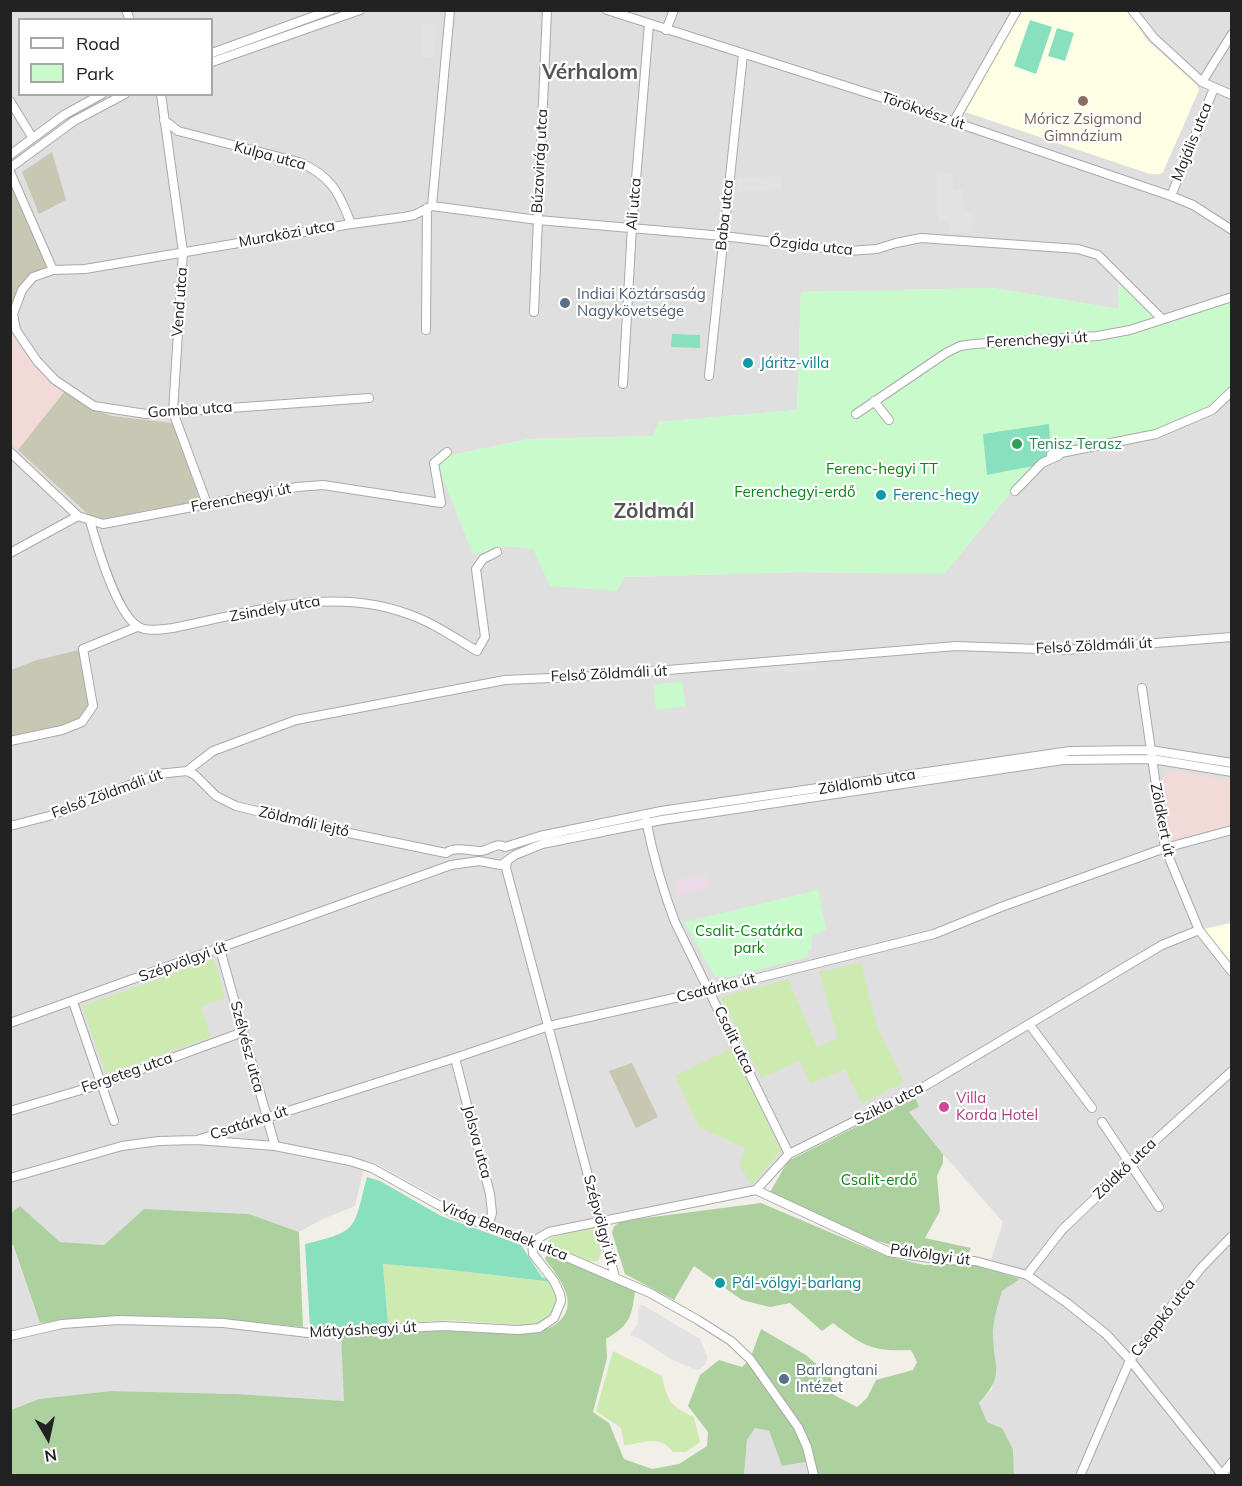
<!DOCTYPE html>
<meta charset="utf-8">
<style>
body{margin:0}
#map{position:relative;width:1242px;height:1486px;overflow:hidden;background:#f2efe9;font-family:Mulish,sans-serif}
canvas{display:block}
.frame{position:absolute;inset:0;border:12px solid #222;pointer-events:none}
.legend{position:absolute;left:18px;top:18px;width:195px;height:78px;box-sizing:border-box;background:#fff;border:2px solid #a7a7a7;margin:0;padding:8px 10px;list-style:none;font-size:18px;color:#222}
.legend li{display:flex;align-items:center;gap:12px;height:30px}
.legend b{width:30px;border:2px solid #a7a7a7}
.north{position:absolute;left:18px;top:1408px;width:60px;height:60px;-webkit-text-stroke:4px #fff;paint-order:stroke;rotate:171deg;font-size:16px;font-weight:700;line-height:24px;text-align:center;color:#222}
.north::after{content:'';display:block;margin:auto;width:21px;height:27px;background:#222;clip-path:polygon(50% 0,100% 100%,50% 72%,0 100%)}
</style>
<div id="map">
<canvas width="1242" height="1486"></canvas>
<div class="frame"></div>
<ul class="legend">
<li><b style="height:8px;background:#fff"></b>Road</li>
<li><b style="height:16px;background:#c8facc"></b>Park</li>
</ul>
<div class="north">N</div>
</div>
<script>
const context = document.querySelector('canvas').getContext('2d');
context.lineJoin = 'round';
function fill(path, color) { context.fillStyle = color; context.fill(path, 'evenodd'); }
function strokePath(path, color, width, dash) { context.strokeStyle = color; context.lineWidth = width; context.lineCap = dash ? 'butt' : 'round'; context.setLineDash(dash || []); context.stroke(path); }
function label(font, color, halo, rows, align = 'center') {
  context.font = font + ' Mulish,sans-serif'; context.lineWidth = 4.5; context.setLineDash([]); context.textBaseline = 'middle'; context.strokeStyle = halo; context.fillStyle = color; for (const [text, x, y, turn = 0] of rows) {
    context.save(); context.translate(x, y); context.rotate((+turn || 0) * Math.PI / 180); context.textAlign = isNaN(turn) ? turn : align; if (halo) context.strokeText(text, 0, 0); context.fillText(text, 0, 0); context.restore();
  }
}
const residential = new Path2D(`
 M11 11H1231V297L1162 319 1118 276 1119 309 993 288 801 292 797 410 659 422 653 436 529 439 447 456 451 498 473 554 508 546 533 549 617 591 624 577 800 572 944 574 1032 466 1231 391V1475H1014L1013 1449 1002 1428 987 1422 979 1403 992 1389 995 1353 992 1337 993 1324 1002 1291 1020 1279 988 1269 1003 1222 943 1154 909 1112 919 1107 911 1087 786 1152 751 1187 535 1235 466 1213 377 1164 366 1160 355 1206 323 1219 299 1232 249 1214 144 1209 104 1245 60 1242 20 1206 11 1213ZM20 20H212V94H20Z
 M10 1245H12L40 1323 110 1316 195 1317 303 1327 336 1328 341 1336 345 1401 237 1394 111 1391 39 1399 11 1410Z
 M755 1428 769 1431 782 1466 811 1461 814 1476H744L747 1440Z`);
const commercial = new Path2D(`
 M10 324 19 346 32 361 95 410 112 416 148 510 106 520 89 515 11 443Z
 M1168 770 1231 781V826L1171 839 1161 780Z`);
const industrial = new Path2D(`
 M707 874 709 887 677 895 674 881Z`);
const education = new Path2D(`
 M1021 11H1128L1146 39 1197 85 1199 90 1163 172 1160 174H1150L965 112Z
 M1231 923V972L1199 930Z`);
const construction = new Path2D(`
 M52 152 66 200 39 214 22 172Z
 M11 185 48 269 21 285 11 311Z
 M65 391 95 410 112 416 173 423 201 502 148 510 106 520 89 515 18 450Z
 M83 649 93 698 82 722 11 741V670L37 660Z
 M632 1063 658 1117 636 1128 609 1071Z`);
const grass = new Path2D(`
 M214 959 225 998 201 1007 211 1037 106 1074 82 1006Z
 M861 963 877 1027 904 1082 862 1104 845 1069 810 1084 800 1061 761 1078 721 997 788 979 817 1047 838 1038 819 972Z
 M732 1048 781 1151 752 1185 739 1164 745 1148 699 1127 675 1076Z
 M592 1226 596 1228 602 1251 598 1261 587 1262 552 1245 548 1241 550 1238Z
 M383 1264 442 1269 553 1282C562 1303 556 1316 535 1326L447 1320 388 1325Z
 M613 1351 662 1376C668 1402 670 1406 694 1417L700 1442 686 1452H673C658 1433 644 1444 624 1445L621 1428 596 1411Z`);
const forest = new Path2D(`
 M915 1097 919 1107 909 1112 943 1154V1163L937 1176 940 1211 925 1238 971 1248 968 1255C943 1253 918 1253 894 1246 851 1234 811 1209 770 1192L788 1161Z
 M761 1203 886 1256 924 1265 972 1264 1020 1279 1002 1291C998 1306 992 1322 993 1338 995 1371 1004 1375 979 1403L987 1422 1002 1428 1013 1449 1014 1475H814L811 1461 782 1466 769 1431 755 1428 747 1440 744 1475 11 1476V1410L39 1399 111 1391 237 1394 344 1401 341 1336C376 1333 412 1330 447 1329 473 1329 531 1338 553 1326 584 1307 559 1278 545 1259L548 1252 636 1286C631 1316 633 1323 606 1339L607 1358 593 1412 609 1423 624 1459 652 1469 679 1464 707 1446 708 1432 688 1406 700 1375 719 1360 742 1367 750 1359 761 1329 806 1355 831 1377 834 1395 857 1407 867 1398 876 1380 913 1370 917 1362 911 1350C872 1352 863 1346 833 1323L822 1331 790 1303 770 1307 742 1300 694 1266 674 1300 625 1274 612 1233 614 1226 622 1221Z
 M20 1206 60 1242 104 1245 144 1209 249 1214 299 1232 303 1327 195 1317 110 1316 40 1323 13 1245H11V1213Z`);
const park = new Path2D(`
 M1118 275 1162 319 1231 297V391L1212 410 1185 423 987 475 1033 466 944 574 800 572 624 577 617 591 550 586 533 549 508 546 473 554 439 468 447 456 529 439 652 436 659 422 797 410 801 292 993 288 1119 309Z
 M682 681 686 706 656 710 653 685Z
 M818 890 826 929 811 937 812 949 808 951V957L729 977H715L684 922Z`);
const pitch = new Path2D(`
 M1030 20 1052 27 1036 74 1014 66Z
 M1057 28 1074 33 1065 61 1048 56Z
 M672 334 700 335V348L671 347Z
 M1049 424 1051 455 1033 466 987 475 983 434Z
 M367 1177 380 1181 441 1216 521 1245 542 1277 553 1282 442 1269 383 1264 388 1325 310 1328 305 1244C360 1231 353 1229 367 1177Z`);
const parking = new Path2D(`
 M422 24 436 25 435 57H421Z
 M937 173H953V190H963L964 211H972V231L950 232V221H938Z
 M781 176 782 188 737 192 738 178Z
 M815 661 816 669 784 673V670L757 673 756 668Z
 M641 1304 700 1339 707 1356 706 1364 698 1370 692 1368 671 1359 640 1339 630 1335 638 1323V1310Z`);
const minor = new Path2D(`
 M126 10 130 20
 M607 10 902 104 1171 196 1193 205 1232 230
 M1132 10 1154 38 1202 82 1232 95
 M666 30 674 10
 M212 53 331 10
 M212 62 360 10
 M1202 82 1232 34
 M161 94 183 252 173 412 207 504
 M10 101 32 137
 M164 120 178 131 299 162C331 176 339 192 351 224
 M954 121 1017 10
 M10 155 64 115 102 94
 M10 168 74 121 125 94
 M10 172 53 270 85 269 351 224 404 217 414 215 432 206
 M1171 196 1214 88
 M432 206 538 220 723 236 849 251 877 249 896 243 921 238 1078 249 1098 255 1162 319
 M432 206 450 10
 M53 270 33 277 22 290 13 314 16 330 37 361 55 380 94 406 146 414 369 398
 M534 312 547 10
 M426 330 427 208
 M709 376 743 54
 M623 384 632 227 649 24
 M874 401 889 420
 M856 414 946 353 960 346 974 344 1098 336 1130 330 1232 297
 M10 452 78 516 103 524 297 487 323 485 441 503 434 463 447 452
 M1051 455 1156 434 1212 410 1232 391
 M1015 491 1042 463 1058 456
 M90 521C97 546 116 610 136 625 145 633 162 629 173 628 249 613 331 585 408 614 432 622 455 638 477 651L485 637 476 569 483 559 497 552
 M10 553 78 516
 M1142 688 1165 848 1199 930 1232 972
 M10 741 62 730 82 722 93 706 83 649 137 627
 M187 771 195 775 216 796 236 806 339 831 446 853
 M646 820C653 855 662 888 675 922L789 1154
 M10 826 49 816 158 774 187 771 213 751 296 720 505 680 596 676 956 646 1066 650 1232 637
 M505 847 540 836 661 811 1070 751 1150 750 1232 763
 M446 853C455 846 470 851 481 851 491 850 495 842 505 847
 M507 862 506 868 615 1277
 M220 949 275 1146
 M73 1002 114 1121
 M10 1023 451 865 479 861 501 865 515 855 542 844 662 820 1063 760 1152 759 1232 772
 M1029 1024 1092 1108
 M455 1058 490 1194 492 1213 488 1226
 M10 1111 101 1084 243 1032
 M1102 1122 1159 1207
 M197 1140 455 1058 549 1026 710 990 934 934 1001 907 1165 848 1232 830
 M10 1178 122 1146 159 1141 197 1140 275 1146 350 1161 372 1168 453 1213 532 1242 650 1293 698 1320 731 1341 750 1359 798 1427 807 1447 814 1476
 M756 1190 789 1154 925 1086 1162 945 1199 930
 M532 1242 549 1232 756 1190 889 1252 943 1260 975 1261 1027 1275 1067 1303 1106 1334 1130 1360 1223 1476
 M1027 1275 1062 1230 1157 1139 1232 1071
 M10 1336 62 1324 119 1320 223 1323 308 1333 444 1326 518 1330 539 1328 554 1318 561 1301 560 1294 554 1281 533 1254 532 1242
 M1080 1476 1130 1360 1201 1268 1232 1236
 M1221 1476 1232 1462`);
const markers = [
 [1083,101,6,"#8d6e63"],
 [565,303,6,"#5c6f8a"],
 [748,363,6,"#0f9aa8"],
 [1017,444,6,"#2e9e5b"],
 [881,495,6,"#0f9aa8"],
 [944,1107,6,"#d1479c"],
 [720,1283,6,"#0f9aa8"],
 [784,1379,6,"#5c6f8a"]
];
const streetNames = [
 ["Törökvész út",923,111,19],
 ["Majális utca",1192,142,-68],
 ["Kulpa utca",270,156,15],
 ["Búzavirág utca",540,161,-87],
 ["Ali utca",634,204,-85],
 ["Baba utca",725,215,-84],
 ["Muraközi utca",287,234,-10],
 ["Őzgida utca",811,246,6],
 ["Vend utca",180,302,-86],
 ["Ferenchegyi út",1037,340,-3],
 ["Gomba utca",190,410,-4],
 ["Ferenchegyi út",241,498,-11],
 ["Zsindely utca",275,609,-10],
 ["Felső Zöldmáli út",1094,646,-3],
 ["Felső Zöldmáli út",609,674,-3],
 ["Zöldlomb utca",867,782,-9],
 ["Felső Zöldmáli út",107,794,-20],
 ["Zöldkert út",1162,820,79],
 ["Zöldmáli lejtő",304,822,13],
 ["Szépvölgyi út",183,962,-20],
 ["Csatárka út",716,988,-14],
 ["Csalit utca",734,1040,64],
 ["Szélvész utca",247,1047,75],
 ["Fergeteg utca",127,1073,-19],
 ["Szikla utca",889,1104,-27],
 ["Csatárka út",249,1123,-18],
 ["Jolsva utca",477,1142,75],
 ["Zöldkő utca",1125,1169,-44],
 ["Szépvölgyi út",600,1220,75],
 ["Virág Benedek utca",504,1231,22],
 ["Pálvölgyi út",930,1255,8],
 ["Cseppkő utca",1163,1318,-52],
 ["Mátyáshegyi út",363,1330,-3]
];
const educationNames = [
 ["Móricz Zsigmond",1083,119],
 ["Gimnázium",1083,136]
];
const serviceNames = [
 ["Indiai Köztársaság",577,294],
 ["Nagykövetsége",577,311],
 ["Barlangtani",796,1370],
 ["Intézet",796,1387]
];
const cultureNames = [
 ["Járitz-villa",760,363],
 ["Ferenc-hegy",893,495],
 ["Pál-völgyi-barlang",732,1283]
];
const leisureNames = [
 ["Tenisz Terasz",1029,444]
];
const parkNames = [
 ["Ferenc-hegyi TT",882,469],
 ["Ferenchegyi-erdő",795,492],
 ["Csalit-Csatárka",749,931],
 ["park",749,948],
 ["Csalit-erdő",879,1180]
];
const hotelNames = [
 ["Villa",956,1098],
 ["Korda Hotel",956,1115]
];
const districtNames = [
 ["Vérhalom",590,73],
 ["Zöldmál",654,512]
];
fill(residential, '#e0dfdf');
fill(commercial, '#f2dad9');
fill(industrial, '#ebdbe8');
fill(education, '#ffffe5');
fill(construction, '#c7c7b4');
fill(grass, '#cdebb0');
fill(forest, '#add19e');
fill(park, '#c8facc');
fill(pitch, '#88e0be');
fill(parking, '#e2e2e2');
strokePath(minor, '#a9a9a9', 10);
strokePath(minor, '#fff', 8);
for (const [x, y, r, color] of markers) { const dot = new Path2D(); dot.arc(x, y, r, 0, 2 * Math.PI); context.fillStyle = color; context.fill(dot); strokePath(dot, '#fff', 2); }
label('15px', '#222', '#fff', streetNames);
label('15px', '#785e54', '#fff', educationNames);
label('15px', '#4e5e75', '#fff', serviceNames, 'left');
label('15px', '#0d838f', '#fff', cultureNames, 'left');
label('15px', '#27864d', '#fff', leisureNames, 'left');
label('15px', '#0c8416', '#fff', parkNames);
label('15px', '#b23c85', '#fff', hotelNames, 'left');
label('bold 21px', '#555', '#fff', districtNames);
</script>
